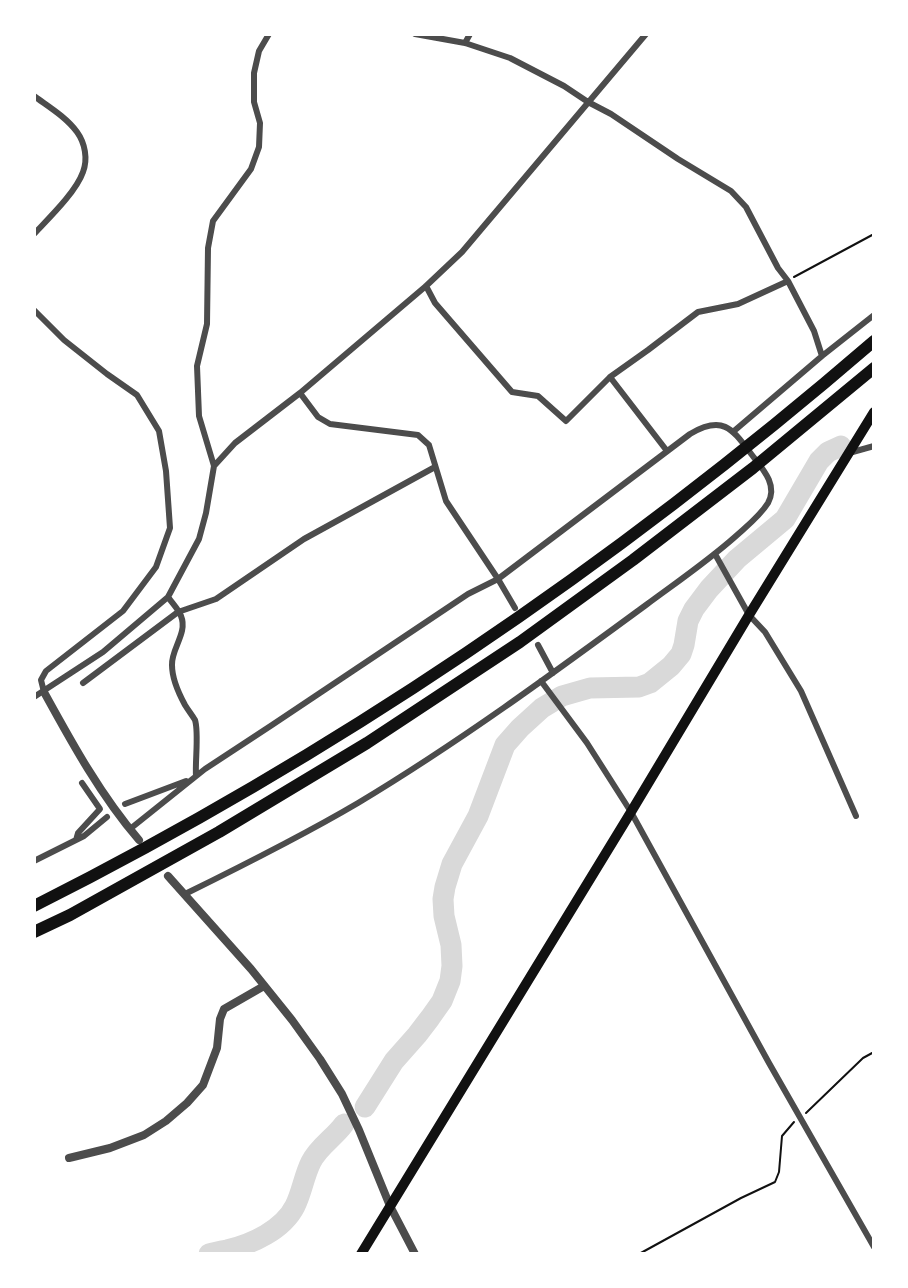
<!DOCTYPE html>
<style>
body{margin:0}
#map{position:relative;width:908px;height:1288px;overflow:hidden;background:#fff;font-family:"Roboto Condensed",sans-serif}
canvas{display:block}
.frame{position:absolute;inset:0;border:36px solid #fff;pointer-events:none}
</style>
<div id="map">
<canvas width="908" height="1288"></canvas>
<div class="frame"></div>
</div>
<script>
const context = document.querySelector('canvas').getContext('2d');
context.lineJoin = 'round';
function strokePath(path, color, width, dash) { context.strokeStyle = color; context.lineWidth = width; context.lineCap = dash ? 'butt' : 'round'; context.setLineDash(dash || []); context.stroke(path); }
const river = new Path2D(`
 M365 1107 394 1061 417 1035 430 1018 442 1001 450 981 452 966 451 945 444 916 443 899 445 887 452 864 478 816 505 745 520 728 542 708 562 696 590 688 639 687 650 683 671 666 681 654 684 645 688 621 694 609 709 589 737 559 785 519 819 461 828 452 841 446
 M209 1254C215 1252 221 1251 227 1250 252 1244 283 1230 295 1206 302 1192 304 1176 311 1162 319 1146 334 1138 344 1124`);
const path = new Path2D(`
 M794 277 874 234
 M806 1113 863 1058 874 1052
 M639 1254 741 1198 775 1182 779 1172 782 1136 794 1122`);
const minor = new Path2D(`
 M415 34 465 43 510 58 564 86 588 102 611 114 678 159 731 191 746 207 778 268 788 281 814 331 822 356
 M465 43 470 34
 M34 96C49 107 66 117 77 132 85 143 88 159 83 172 76 192 49 218 34 234
 M426 286 435 303 512 392 538 396 566 421 610 377 648 350 698 312 738 304 788 281
 M34 310 64 340 107 374 137 395 159 431 166 471 170 528 156 567 123 611 46 671 41 680 44 692
 M610 377 667 451
 M300 393 318 417 330 424 418 435 429 445 446 501 498 579 515 608
 M734 431 822 356 874 315
 M849 453 874 446
 M214 466 199 416 197 366 207 324 208 248 213 221 251 169 259 147 260 123 254 102V73L259 51 269 34
 M715 554 749 615 765 632 801 691 856 816
 M168 597C172 603 179 610 181 616 188 633 171 649 172 665 172 678 179 694 185 705 188 710 192 715 195 720 199 732 195 761 196 776
 M538 645 553 673
 M541 681 587 743 631 812 769 1063 874 1247
 M83 683 178 612 216 599 304 539 435 467
 M34 697 103 652 168 597 199 539 206 513 214 466 235 443 300 393 426 286 462 252 646 34
 M125 804 186 781
 M130 829 205 769 272 725 468 594 498 579 690 434C724 414 733 430 752 455 763 469 778 485 768 503 760 516 747 526 736 536 708 561 677 582 646 605 552 674 458 743 358 803 302 836 244 865 185 894
 M76 840 78 833 100 809 82 783
 M34 861 84 836 107 817`);
const tertiary = new Path2D(`
 M44 692C72 743 101 796 139 840
 M168 876 251 969 292 1020 320 1059 342 1094 359 1130 390 1206 415 1254
 M69 1158 110 1148 144 1135 166 1121 187 1103 203 1085 217 1048 220 1019 224 1009 264 986`);
const trunk = new Path2D(`
 M361 1254 631 812 749 615 874 412`);
const motorway = new Path2D(`
 M34 906C336 754 618 562 874 341
 M34 932 70 915 219 832 367 743 520 642 633 560 753 468 874 368`);
strokePath(river, '#d9d9d9', 21);
strokePath(path, '#111', 2);
strokePath(minor, '#4c4c4c', 6);
strokePath(tertiary, '#4c4c4c', 8);
strokePath(trunk, '#111', 10);
strokePath(motorway, '#111', 12);
</script>
